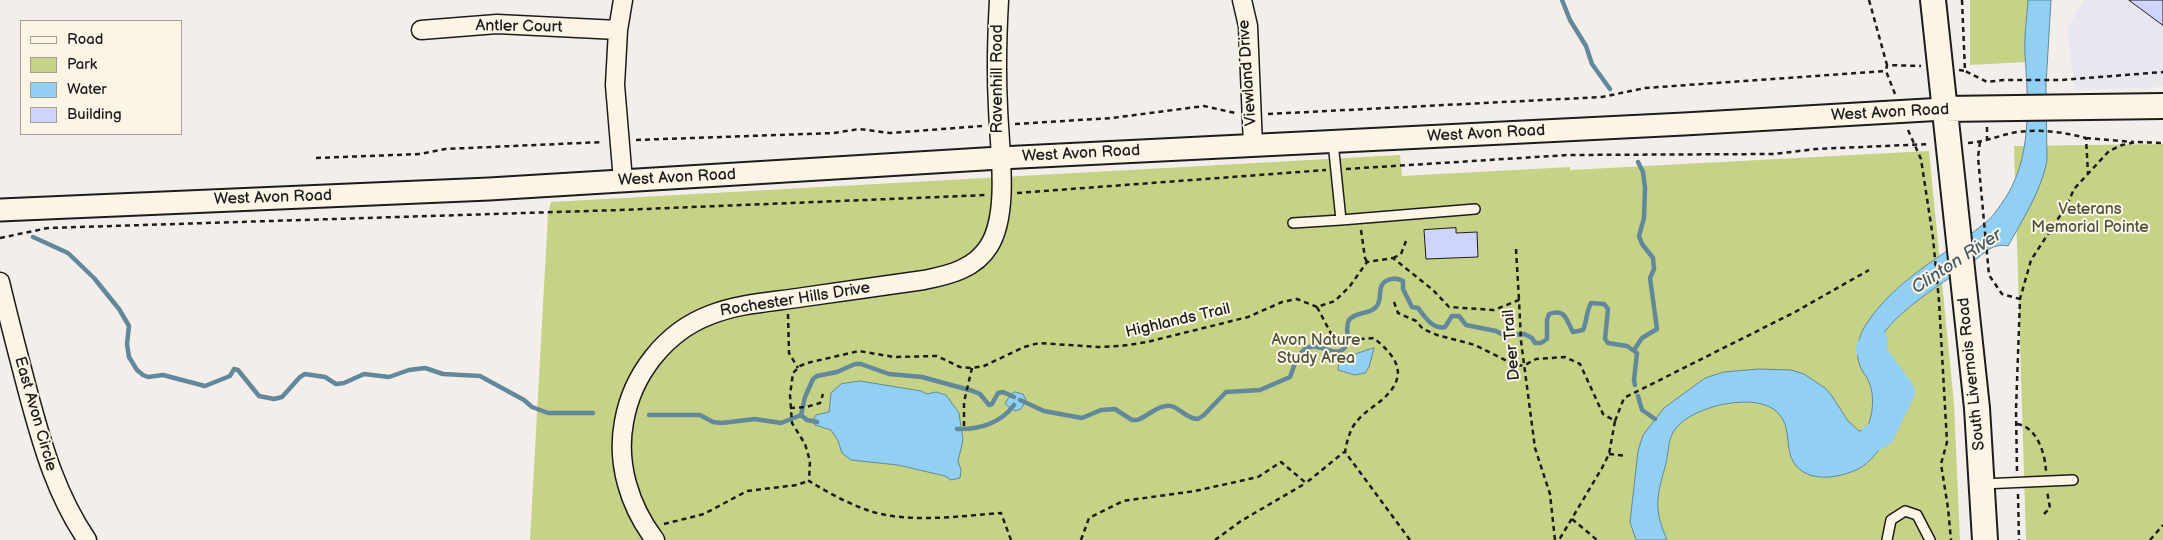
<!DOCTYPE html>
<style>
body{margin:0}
#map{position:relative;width:2163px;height:540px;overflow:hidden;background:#f3eeea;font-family:"Balsamiq Sans",sans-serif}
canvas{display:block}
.legend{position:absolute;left:20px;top:20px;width:162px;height:115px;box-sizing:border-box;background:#fcf5e5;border:1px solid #a29e95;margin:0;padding:6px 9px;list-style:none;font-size:15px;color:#1c1c1c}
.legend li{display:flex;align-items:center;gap:10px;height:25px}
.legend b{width:25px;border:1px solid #a29e95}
</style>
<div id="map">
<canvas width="2163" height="540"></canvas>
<ul class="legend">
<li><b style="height:6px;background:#fcf5e5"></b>Road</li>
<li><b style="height:14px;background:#c6d285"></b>Park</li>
<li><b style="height:14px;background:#91d0f2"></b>Water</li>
<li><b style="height:14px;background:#cfd4fc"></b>Building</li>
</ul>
</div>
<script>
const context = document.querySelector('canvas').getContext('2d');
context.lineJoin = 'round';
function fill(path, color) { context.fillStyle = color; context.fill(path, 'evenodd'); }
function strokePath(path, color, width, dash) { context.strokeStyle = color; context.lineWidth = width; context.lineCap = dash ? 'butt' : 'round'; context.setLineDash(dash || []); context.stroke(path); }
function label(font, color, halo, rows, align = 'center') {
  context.font = font + ' "Balsamiq Sans",sans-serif'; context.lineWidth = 4; context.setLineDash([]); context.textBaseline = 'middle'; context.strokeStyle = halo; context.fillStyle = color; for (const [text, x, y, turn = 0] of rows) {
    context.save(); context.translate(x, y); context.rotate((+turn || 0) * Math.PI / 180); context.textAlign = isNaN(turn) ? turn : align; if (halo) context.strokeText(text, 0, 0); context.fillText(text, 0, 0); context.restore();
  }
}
const built = new Path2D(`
 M2085 0H2163V87L2075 90 2067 28Z`);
const green = new Path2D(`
 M1970 0H2028L2025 33 2026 62 1970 65Z
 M2163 144V540H2026L2014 146Z
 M1929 151 1954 404 1960 540H530L548 214 551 202 1400 155 1402 176 1570 167V170Z`);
const water = new Path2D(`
 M2028 0H2051L2046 85 2047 161C2041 191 2023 219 2008 246 2004 245 2000 245 1997 246 1988 248 1979 257 1972 263 1950 278 1888 316 1880 341 1878 350 1884 361 1887 370 1890 381 1893 395 1893 407 1893 429 1879 457 1860 468 1839 479 1802 485 1791 457 1786 443 1790 426 1779 414 1759 390 1693 406 1676 428 1667 438 1669 455 1665 467 1656 499 1654 509 1667 540H1636L1630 522 1638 451 1643 435 1664 408 1705 378 1724 372 1759 369 1791 370 1804 374 1825 388 1832 396 1848 421 1859 431 1866 430C1873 417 1875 396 1869 382 1867 376 1862 372 1860 366 1855 354 1858 336 1865 326 1894 280 1944 256 1985 223 1992 218 1997 210 2002 203 2033 160 2028 104 2025 53 2024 35 2027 18 2028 0Z
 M1374 348 1369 367 1365 373 1355 375 1338 370 1339 360Z
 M860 381 921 391 927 394 936 392 946 395 959 413 963 440 958 461 961 470 960 478 951 480 945 476 898 465 851 460 842 453 838 441 831 430 815 425 814 418 816 415 829 412 831 393 841 384Z
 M1015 392 1023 394 1026 400 1021 409 1015 411 1005 404 1010 395Z`);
const stream = new Path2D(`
 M1562 0 1570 20 1586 46 1592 64 1610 89
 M33 237 68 253 94 278 119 309 129 326 127 344 129 357 137 370 143 375 148 377 163 375 205 386 230 376 234 369 238 370 259 396 274 399 282 397 300 377 305 374 325 377 336 384 344 383 364 374 389 377 409 370 425 368 443 374 480 376 524 400 532 407 548 413H593
 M1634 350 1642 338 1657 329 1650 278 1654 269 1653 258 1642 244 1639 236 1644 218 1645 188 1643 172 1638 162
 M1638 396 1642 410 1655 419
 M1020 400 1044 411 1082 418 1101 410 1115 409 1132 420H1137C1147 417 1155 407 1166 406 1178 404 1185 419 1198 419L1204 415 1226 392 1260 390 1290 377C1294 368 1295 357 1304 350 1317 338 1336 362 1346 346 1351 338 1344 329 1349 320 1356 311 1369 315 1376 307 1384 299 1375 285 1388 280 1393 278 1398 278 1403 281V289L1412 307 1418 308C1425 317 1433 330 1445 327L1452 316H1459L1466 325 1496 331 1505 336 1524 334 1532 338 1535 343H1541L1547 339V320L1549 314C1566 308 1566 320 1573 332L1583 330C1587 321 1586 312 1591 303L1604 304 1608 309 1605 339 1608 343 1627 346 1637 353 1634 380 1635 385
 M649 415H700L713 422 722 423 755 419 781 423 801 415 805 397 813 379 817 376 837 372 855 364H861L889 374 922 377 973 391 980 394 989 405 992 404 998 393 1003 392 1014 397
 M801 415 807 420 817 422
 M957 429C979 430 1001 423 1014 405`);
const river = new Path2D(`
 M1874 437 1881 433 1901 392 1870 349 1874 342`);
const building = new Path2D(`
 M2129 0H2163V25Z
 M1456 228V233L1477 232 1478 257 1426 259 1424 230Z`);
const path = new Path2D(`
 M1869 0 1887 65
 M1962 0 1965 71 1987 82 2003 80H2061L2163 72
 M1959 70 1965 71
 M1895 94 1886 71 1887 65 1921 66
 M1268 114 1602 97 1645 88 1886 71
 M1015 124 1112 118 1204 106 1235 113
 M1987 127V140
 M1908 130 1921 159 1933 238 1939 301 1947 442 1941 464 1948 508 1951 540
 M2086 138 2134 142
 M636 140 834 133 859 129 890 133 982 126
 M1980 142 1978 157 1989 275 2002 294 2020 299
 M1968 143C1985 142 2000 135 2017 132 2040 129 2064 132 2086 138L2088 173
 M316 158 420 154 445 149 603 142
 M1346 169 1568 155 1774 154 1816 149 1930 144
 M1017 193 1326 170
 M1361 230 1365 258 1367 262
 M0 238 48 228 620 210 987 195
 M1516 249 1519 300
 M1393 258 1401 254 1406 241
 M1394 302 1398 313 1416 321 1423 329 1437 335 1475 345 1517 366 1525 365 1536 359 1565 357 1580 364 1603 414 1615 421 1609 454 1602 468 1559 540
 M788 314 789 353 798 368
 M790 408 806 407 820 403 823 394
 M1615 421 1624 398 1795 312 1869 270
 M2017 424C2037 427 2045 453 2046 471
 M964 426V402L972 368
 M1609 454 1627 456
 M2017 471 2016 410 2020 299 2031 260 2067 205 2074 189 2109 151 2122 145 2137 142 2163 143
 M2018 494 2019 540
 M2044 514 2050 508 2047 491
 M1572 519 1597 540
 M664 524 704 514 747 491 797 485 808 481
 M1011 540 1001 513C961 516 905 524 867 510 847 503 827 492 809 481L810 461 805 444 792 423 790 395 793 373 800 366 807 363 859 351 894 357 937 356 960 367 972 368 984 366 1024 347 1039 343 1098 347 1121 346 1147 342 1248 317 1282 302 1297 299 1317 307
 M1081 540 1089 518 1123 501 1195 491 1258 477 1281 462 1306 483 1344 452
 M1215 540 1241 521 1306 483
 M1410 540 1345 452C1347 441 1350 428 1358 420 1366 410 1379 404 1387 395 1409 372 1394 355 1374 338L1335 341 1317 307 1335 301 1350 286 1367 262 1393 258 1433 290 1449 307 1494 310 1519 300 1521 341 1535 448 1550 494 1555 540
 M2150 540 2163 525`);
const service = new Path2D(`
 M1333 142 1341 220 1475 209
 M1293 223 1341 220
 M1982 484 2073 480
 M1887 540 1891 520 1905 511 1917 515 1930 540`);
const minor = new Path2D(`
 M623 0 618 30 615 85 623 181
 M1242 0 1248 26 1253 146
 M421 30 497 24 618 30
 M0 282C9 320 19 358 29 396 43 448 57 496 87 540
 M655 540C630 507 616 464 624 422 632 375 665 332 710 315 740 303 773 302 804 297 844 291 884 286 924 280 949 275 975 269 989 246 1010 213 999 145 998 107 996 71 997 36 999 0`);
const tertiary = new Path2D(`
 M0 210 489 189 1000 158 1684 124 1944 109`);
const secondary = new Path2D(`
 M1933 0 1977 408 1985 540
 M1944 109 2163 106`);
const streetNames = [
 ["Antler Court",519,27,1],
 ["Viewland Drive",1248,73,-94],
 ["Ravenhill Road",998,79,-90],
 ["West Avon Road",1890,113,-3],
 ["West Avon Road",1486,134,-3],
 ["West Avon Road",1081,154,-3],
 ["West Avon Road",677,178,-3],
 ["West Avon Road",273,198,-2],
 ["Rochester Hills Drive",795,300,-9],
 ["Highlands Trail",1178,321,-13],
 ["Deer Trail",1512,345,-95],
 ["South Livernois Road",1972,374,-96],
 ["East Avon Circle",35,414,74]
];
const parkNames = [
 ["Veterans",2090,210],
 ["Memorial Pointe",2090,228],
 ["Avon Nature",1316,341],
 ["Study Area",1316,359]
];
const waterNames = [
 ["Clinton River",1957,262,-33]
];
fill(built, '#e8e6ef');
fill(green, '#c6d285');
fill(water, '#91d0f2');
strokePath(water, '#62889c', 1);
strokePath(stream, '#62889c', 4.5);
strokePath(river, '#91d0f2', 28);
fill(building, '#cfd4fc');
strokePath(building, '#1c1c1c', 1);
strokePath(service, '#1c1c1c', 12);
strokePath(minor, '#1c1c1c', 21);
strokePath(tertiary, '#1c1c1c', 25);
strokePath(secondary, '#1c1c1c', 28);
strokePath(path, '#1c1c1c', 2.5, [5, 4]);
strokePath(service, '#fcf5e5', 9);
strokePath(minor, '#fcf5e5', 18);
strokePath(tertiary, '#fcf5e5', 21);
strokePath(secondary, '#fcf5e5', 24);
label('16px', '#1c1c1c', '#fcf5e5', streetNames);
label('16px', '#4f533c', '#fcf5e5', parkNames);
label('italic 18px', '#455b67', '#fcf5e5', waterNames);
</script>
